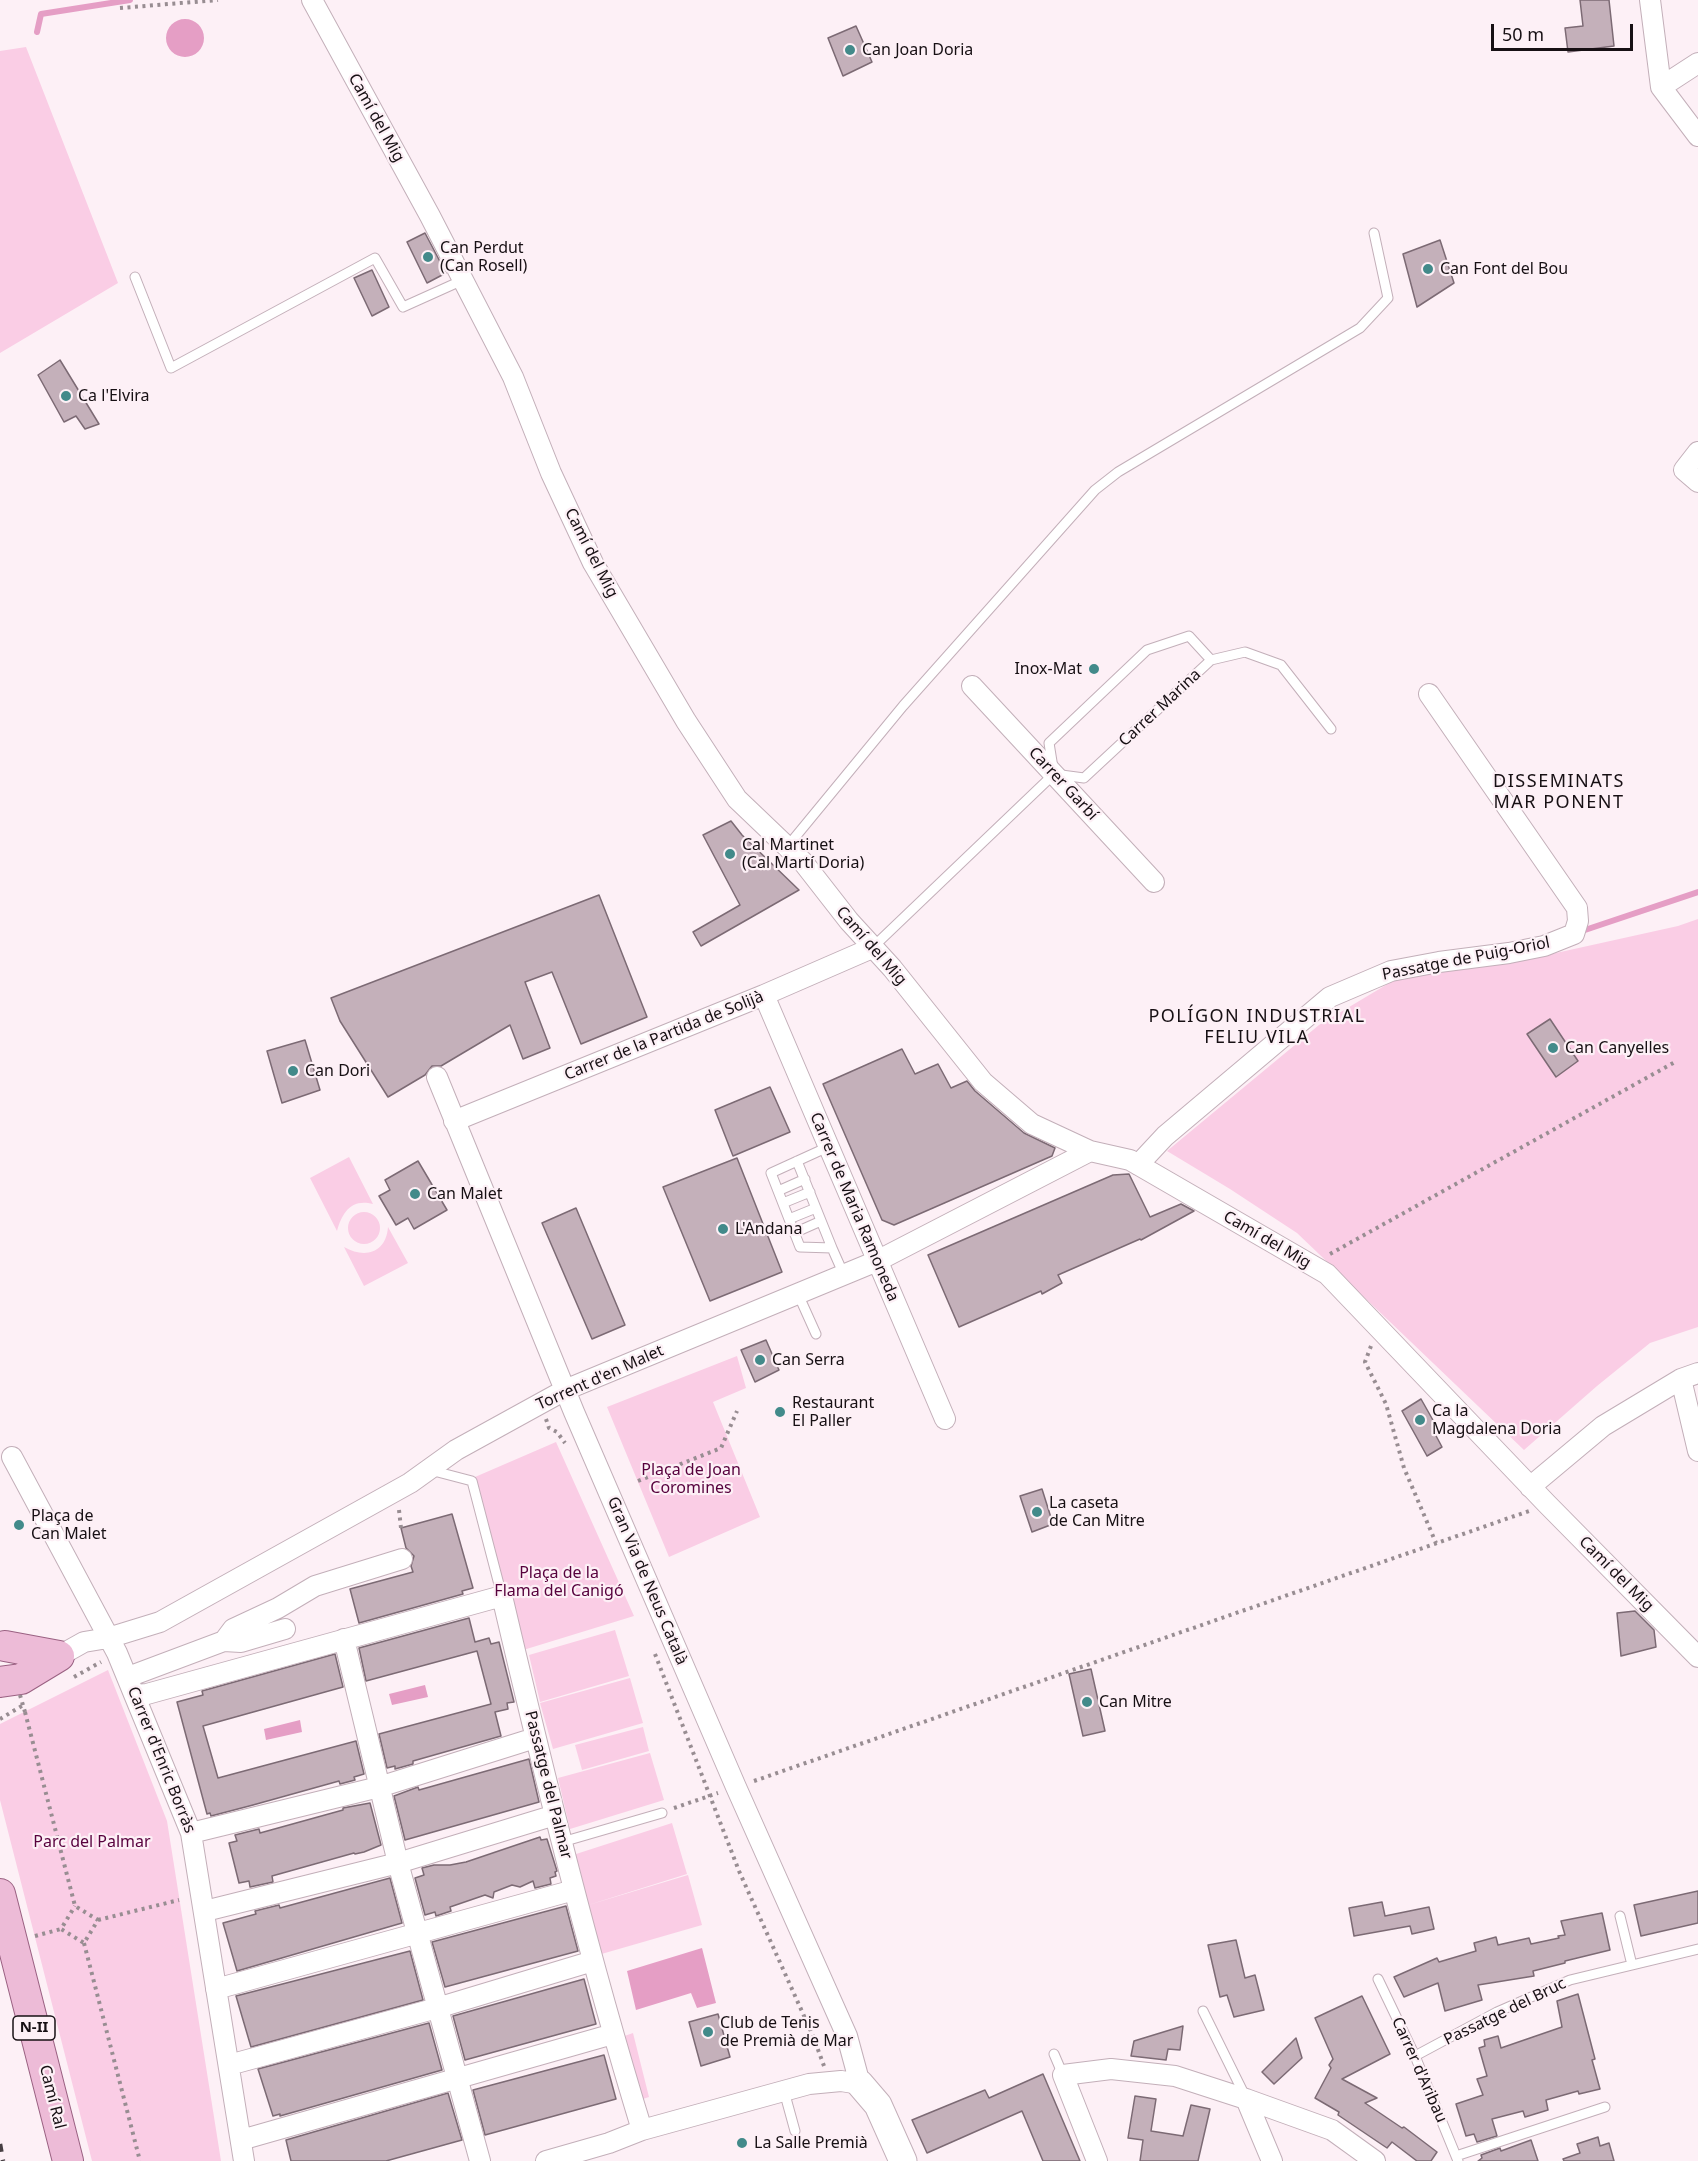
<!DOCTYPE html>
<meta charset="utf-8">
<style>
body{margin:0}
#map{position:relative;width:1698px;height:2161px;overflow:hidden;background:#fdf0f6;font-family:"Noto Sans",sans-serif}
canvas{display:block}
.scale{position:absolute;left:1491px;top:24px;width:142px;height:27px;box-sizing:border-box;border:3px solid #171014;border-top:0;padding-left:8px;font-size:18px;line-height:21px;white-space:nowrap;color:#171014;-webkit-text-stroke:4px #fdf0f6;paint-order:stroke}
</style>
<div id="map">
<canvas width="1698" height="2161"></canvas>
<div class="scale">50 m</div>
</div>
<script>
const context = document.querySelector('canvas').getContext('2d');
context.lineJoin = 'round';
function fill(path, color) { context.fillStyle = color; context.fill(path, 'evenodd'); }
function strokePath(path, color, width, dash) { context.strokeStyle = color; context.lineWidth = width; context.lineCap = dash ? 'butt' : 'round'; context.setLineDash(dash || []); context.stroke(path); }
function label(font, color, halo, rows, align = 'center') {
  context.font = font + ' "Noto Sans",sans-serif'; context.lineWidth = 4.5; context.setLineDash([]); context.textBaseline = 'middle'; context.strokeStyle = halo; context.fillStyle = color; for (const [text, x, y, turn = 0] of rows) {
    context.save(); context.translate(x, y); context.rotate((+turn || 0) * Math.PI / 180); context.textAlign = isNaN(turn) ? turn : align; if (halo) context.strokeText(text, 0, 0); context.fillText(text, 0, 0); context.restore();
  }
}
const green = new Path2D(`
 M26 47 118 283 0 353V51Z
 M1698 919V1327L1650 1343 1597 1386 1524 1450 1297 1233 1230 1189 1167 1151 1319 1025 1396 979 1556 953 1678 926Z
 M349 1157 373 1204C351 1198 342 1213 337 1231L310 1178Z
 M348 1228a16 16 0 1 1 32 0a16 16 0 1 1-32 0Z
 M388 1227 408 1263 364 1286 344 1247C365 1259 386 1253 388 1227Z
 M737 1356 746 1388 713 1402 760 1517 669 1557 607 1407Z
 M556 1442 634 1616 520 1651 475 1477Z
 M615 1630 629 1676 540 1702 529 1655Z
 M108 1670 167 1821 221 2161H92L0 1800V1724Z
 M630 1678 643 1723 553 1749 540 1703Z
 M643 1727 649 1751 582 1770 575 1745Z
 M650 1753 664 1800 570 1829 558 1778Z
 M672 1823 687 1874 585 1906 573 1855Z
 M688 1875 702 1925 598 1955 585 1906Z
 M633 2033 649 2097 631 2103 616 2039Z`);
const water = new Path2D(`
 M166 38a19 19 0 1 1 38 0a19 19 0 1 1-38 0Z
 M425 1685 428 1697 392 1705 389 1694Z
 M300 1720 302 1732 266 1740 264 1729Z
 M702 1948 716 2003 697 2008 691 1993 636 2010 627 1971Z`);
const stream = new Path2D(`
 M37 32 41 14 130 0
 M1579 932 1698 892`);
const building = new Path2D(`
 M1580 0H1609L1614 46 1568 52 1565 28 1583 26Z
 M856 26 872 62 843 76 828 38Z
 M425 233 446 273 427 283 407 242Z
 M1440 240 1454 283 1417 307 1403 254Z
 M372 270 389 307 372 316 354 278Z
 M60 360 99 424 85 429 76 416 64 422 38 375Z
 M731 821 742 835 799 890 701 946 693 932 740 905 703 835Z
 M599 895 647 1017 581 1044 552 972 525 982 550 1048 523 1059 510 1025 441 1066H432L425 1075 388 1097 340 1021 331 998Z
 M1550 1019 1578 1061 1556 1077 1527 1034Z
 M305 1040 320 1090 282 1103 267 1051Z
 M902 1049 915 1074 938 1064 951 1088 967 1081 975 1091 1024 1133 1055 1148 1052 1156 894 1225 882 1220 823 1084Z
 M770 1087 790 1132 733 1156 715 1110Z
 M737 1158 782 1272 710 1301 663 1187Z
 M418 1161 447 1210 414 1229 408 1218 396 1225 379 1196 390 1190 385 1180Z
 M1129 1174 1150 1217 1181 1204 1194 1211 1141 1240 1140 1239 1058 1275 1062 1283 1042 1294 1041 1291 959 1327 928 1255 1113 1175Z
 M576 1208 625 1325 592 1339 542 1223Z
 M766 1340 779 1370 755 1382 741 1350Z
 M1421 1399 1438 1429 1434 1432 1442 1447 1427 1456 1402 1411Z
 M1042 1489 1053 1524 1032 1532 1020 1496Z
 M452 1514 473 1588 462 1591 463 1594 359 1623 350 1589 413 1572 411 1566 414 1556 406 1548 401 1528Z
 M1635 1611 1654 1630 1656 1647 1621 1656 1617 1613Z
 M469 1618 475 1642 489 1638 491 1644 499 1642 514 1702 507 1703 508 1709 495 1712 501 1736 413 1761V1764L395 1769V1766L387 1768 379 1734 491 1704 477 1651 366 1681 359 1648Z
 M335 1654 343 1687 203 1726 218 1778 356 1741 364 1774 354 1777 355 1780 340 1784 339 1781 253 1805 211 1816 210 1813 207 1814 177 1702 203 1695 202 1691Z
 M1091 1669 1105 1731 1083 1736 1069 1674Z
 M529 1759 539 1802 405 1840 394 1796 418 1787 419 1790Z
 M370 1803 381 1845 364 1852 355 1854 354 1853 272 1876 273 1882 250 1887 249 1881 239 1883 229 1843 237 1841 235 1835 259 1829 260 1833 343 1810V1808Z
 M540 1837 541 1840 547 1839 557 1871 555 1872 556 1876 550 1878 551 1884 535 1888 533 1881 520 1887 512 1885 494 1892 493 1898 485 1895 450 1907 451 1911 436 1916 435 1912 425 1915 415 1878 424 1875 422 1868 434 1865H450L466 1862Z
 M390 1878 402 1923 237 1971 223 1923 256 1914 255 1911 279 1905 280 1908Z
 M1698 1891V1923L1641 1936 1634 1905Z
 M1382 1902 1385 1916 1429 1907 1434 1929 1412 1934 1410 1926 1354 1936 1349 1908Z
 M566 1906 578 1951 445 1987 432 1942Z
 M1602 1913 1610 1950 1565 1961V1963L1533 1971 1534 1976 1478 1985 1482 2000 1445 2011 1438 1983 1404 1997 1394 1977 1437 1958 1439 1962 1476 1951 1474 1943 1496 1937 1498 1945 1529 1938 1531 1944 1559 1938 1558 1936 1565 1935 1561 1921Z
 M1236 1940 1245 1978 1255 1975 1264 2010 1234 2017 1227 1995 1220 1997 1208 1945Z
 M410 1951 423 2000 251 2047 236 1996Z
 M584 1979 596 2024 465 2060 453 2016Z
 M1578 1994 1595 2059 1592 2060 1600 2089 1579 2094 1578 2091 1546 2100 1548 2110 1525 2117 1523 2111 1492 2119 1497 2136 1477 2142 1474 2134 1466 2136 1456 2104 1483 2095 1477 2079 1487 2076 1479 2048 1485 2046 1484 2040 1498 2036 1501 2048 1562 2027 1557 2001Z
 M1362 1996 1390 2054 1342 2079 1377 2098 1365 2103 1402 2128 1404 2127 1437 2152 1431 2161H1417L1392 2142 1387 2148 1338 2115 1339 2112 1315 2098 1331 2068 1329 2065 1333 2059 1315 2018Z
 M718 2014 730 2057 701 2066 689 2022Z
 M429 2023 442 2070 280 2116V2114L273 2116 258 2069Z
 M1183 2026 1180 2050 1168 2049 1166 2060 1131 2056 1134 2041Z
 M1296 2038 1302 2058 1274 2084 1262 2072Z
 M604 2055 616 2099 485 2135 473 2090Z
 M1043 2074 1080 2161H1043L1022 2111 927 2153 912 2120 985 2090 989 2098Z
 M448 2093 462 2140 386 2161H291L286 2140Z
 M1135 2096 1156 2099 1151 2131 1183 2136 1191 2105 1210 2109 1198 2161H1140L1143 2140 1128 2138Z
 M1598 2137 1600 2146 1609 2143 1614 2161H1564L1563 2159 1580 2153 1577 2144Z
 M1531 2140 1538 2161H1478L1482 2158 1481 2155 1500 2148 1501 2151Z`);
const path = new Path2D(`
 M120 8 218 0
 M1330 1254 1675 1062
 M1371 1346 1365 1362 1386 1404 1404 1468 1436 1543
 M546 1419 549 1428 557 1432 565 1443
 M638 1481 721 1448 737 1411
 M399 1510 401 1528
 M655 1654 739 1871 813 2036 824 2066
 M74 1677 101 1662
 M25 1712 75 1906 98 1920 84 1943 61 1929 75 1906
 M0 1719 25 1704
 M754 1781 1529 1511
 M674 1808 718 1793
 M98 1920 179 1900
 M35 1936 61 1929
 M84 1943 140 2161`);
const lane = new Path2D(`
 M135 277 171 368 375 258 403 307 463 280
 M1189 636 1211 660 1084 778 1054 774 1049 743 1147 650Z
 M1211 660 1245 652 1281 665 1331 729
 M787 847 903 706 1095 490 1118 472 1360 328 1388 298 1374 233
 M872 948 1054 774
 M828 1147 771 1173 800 1247 832 1248 844 1275
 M797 1161 832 1248
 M778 1191 805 1179
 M783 1203 810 1192
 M789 1219 816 1208
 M794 1233 821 1221
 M798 1294 816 1334
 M430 1470 472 1481 502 1596
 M562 1842 662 1813
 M1620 1916 1632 1965
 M1378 1979 1415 2056 1458 2161
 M1203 2011 1245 2096
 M1054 2054 1063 2075
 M1415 2056 1497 2012 1570 1980 1698 1949
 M784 2091 795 2131
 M1456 2156 1605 2107`);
const street = new Path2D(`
 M312 0 430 216 513 377 551 473 593 563 686 721 737 799 803 862 849 921 892 968 983 1082 1032 1124 1090 1151 1130 1160 1327 1274 1547 1504 1698 1657
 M1650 0 1661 87
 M1661 87 1698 136
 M1661 87 1698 63
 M1698 452 1684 470 1698 482
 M972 686 1154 882
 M764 995 945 1419
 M437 1077 574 1412 736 1787 847 2036 860 2084 841 2081 809 2084 642 2130 609 2143 546 2161
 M454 1121 764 995 872 948
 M1138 1165 1165 1136 1330 997 1391 971 1439 962 1509 953 1544 946 1574 934 1578 921 1577 908 1429 694
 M1681 1379 1698 1451
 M12 1457 117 1653 191 1833 244 2161
 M1530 1487 1603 1426 1681 1379 1698 1373
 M344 1639 398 1863 480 2161
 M224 1641 233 1629 278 1608 315 1586 402 1559
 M59 1656 84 1642 108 1638 160 1622 410 1483 456 1450 565 1390 877 1261 1090 1151
 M128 1677 224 1641 241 1642 285 1629
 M135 1695 147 1694 502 1596C544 1775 588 1954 642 2130
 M191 1833 379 1787 535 1738
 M205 1911 398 1863 555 1815
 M216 1989 574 1890
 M229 2065 437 2008 593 1961
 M1246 2099 1272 2161
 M241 2140 613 2034
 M1097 2161 1063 2075 1111 2069 1175 2076 1246 2099 1332 2130 1375 2161`);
const secondary = new Path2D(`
 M860 2084 878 2105 903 2161`);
const primary = new Path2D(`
 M5 1646 59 1656
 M0 1682 21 1679 59 1656
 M0 1894 68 2161`);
const rail = new Path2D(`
 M0 2144 3 2161`);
const pathBridge = new Path2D(`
 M20 1695 25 1712`);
const markers = [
 [850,50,6,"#428a8a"],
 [428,257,6,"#428a8a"],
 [1428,269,6,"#428a8a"],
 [66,396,6,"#428a8a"],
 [1094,669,6,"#428a8a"],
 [730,854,6,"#428a8a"],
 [1553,1048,6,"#428a8a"],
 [293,1071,6,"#428a8a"],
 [415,1194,6,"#428a8a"],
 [723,1229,6,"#428a8a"],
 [760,1360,6,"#428a8a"],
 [780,1412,6,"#428a8a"],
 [1420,1420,6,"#428a8a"],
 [1037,1512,6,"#428a8a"],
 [19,1525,6,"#428a8a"],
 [1087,1702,6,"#428a8a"],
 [708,2032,6,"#428a8a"],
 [742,2143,6,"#428a8a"]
];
const shields = [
 [34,2028,42]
];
const shieldNames = [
 ["N-II",34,2028]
];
const poiNames = [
 ["Can Joan Doria",862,50],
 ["Can Perdut",440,248],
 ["(Can Rosell)",440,266],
 ["Can Font del Bou",1440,269],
 ["Ca l'Elvira",78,396],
 ["Inox-Mat",1082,669,"right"],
 ["Cal Martinet",742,845],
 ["(Cal Martí Doria)",742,863],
 ["Can Canyelles",1565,1048],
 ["Can Dori",305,1071],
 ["Can Malet",427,1194],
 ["L'Andana",735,1229],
 ["Can Serra",772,1360],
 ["Restaurant",792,1403],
 ["El Paller",792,1421],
 ["Ca la",1432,1411],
 ["Magdalena Doria",1432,1429],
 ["La caseta",1049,1503],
 ["de Can Mitre",1049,1521],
 ["Plaça de",31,1516],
 ["Can Malet",31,1534],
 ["Can Mitre",1099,1702],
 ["Club de Tenis",720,2023],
 ["de Premià de Mar",720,2041],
 ["La Salle Premià",754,2143]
];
const streetNames = [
 ["Camí del Mig",376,118,61],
 ["Camí del Mig",591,553,63],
 ["Carrer Marina",1160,708,-43],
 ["Carrer Garbí",1063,784,47],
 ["Camí del Mig",871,946,49],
 ["Passatge de Puig-Oriol",1466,959,-11],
 ["Carrer de la Partida de Solijà",664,1036,-22],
 ["Carrer de Maria Ramoneda",854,1207,67],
 ["Camí del Mig",1267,1240,30],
 ["Torrent d'en Malet",600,1378,-24],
 ["Camí del Mig",1616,1574,45],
 ["Gran Via de Neus Català",647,1581,67],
 ["Carrer d'Enric Borràs",161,1760,68],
 ["Passatge del Palmar",548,1785,76],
 ["Passatge del Bruc",1505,2012,-26],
 ["Carrer d'Aribau",1419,2070,66],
 ["Camí Ral",52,2097,76]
];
const parkNames = [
 ["Plaça de Joan",691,1470],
 ["Coromines",691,1488],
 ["Plaça de la",559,1573],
 ["Flama del Canigó",559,1591],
 ["Parc del Palmar",92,1842]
];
const neighbourhoodNames = [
 ["DISSEMINATS",1559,782],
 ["MAR PONENT",1559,803],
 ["POLÍGON INDUSTRIAL",1257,1017],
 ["FELIU VILA",1257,1038]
];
fill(green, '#facde5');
fill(water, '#e59ec5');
strokePath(stream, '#e59ec5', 6);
fill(building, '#c4b0ba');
strokePath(building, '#7c6a74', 1.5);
strokePath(lane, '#c3afb9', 11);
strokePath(street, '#c3afb9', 22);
strokePath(secondary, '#c3afb9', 29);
strokePath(primary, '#9a6182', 32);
strokePath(path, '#988d92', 4, [3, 4.5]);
strokePath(lane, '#fff', 9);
strokePath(street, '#fff', 20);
strokePath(secondary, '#fff', 27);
strokePath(primary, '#edbbd7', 30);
strokePath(rail, '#473f43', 4.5, [8, 8]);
strokePath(pathBridge, '#988d92', 4, [3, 4.5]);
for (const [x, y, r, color] of markers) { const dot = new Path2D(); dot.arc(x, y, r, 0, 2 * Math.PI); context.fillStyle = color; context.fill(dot); strokePath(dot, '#fdf0f6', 2); }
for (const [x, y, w] of shields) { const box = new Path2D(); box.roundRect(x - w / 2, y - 12, w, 24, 4.5); context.fillStyle = '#fdf0f6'; context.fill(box); strokePath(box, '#171014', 1.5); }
label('bold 15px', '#171014', null, shieldNames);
label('16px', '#171014', '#fdf0f6', poiNames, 'left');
label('16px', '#171014', '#fdf0f6', streetNames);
label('16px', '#57013d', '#fdf0f6', parkNames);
context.letterSpacing = '1.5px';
label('18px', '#171014', '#fdf0f6', neighbourhoodNames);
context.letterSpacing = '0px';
</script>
